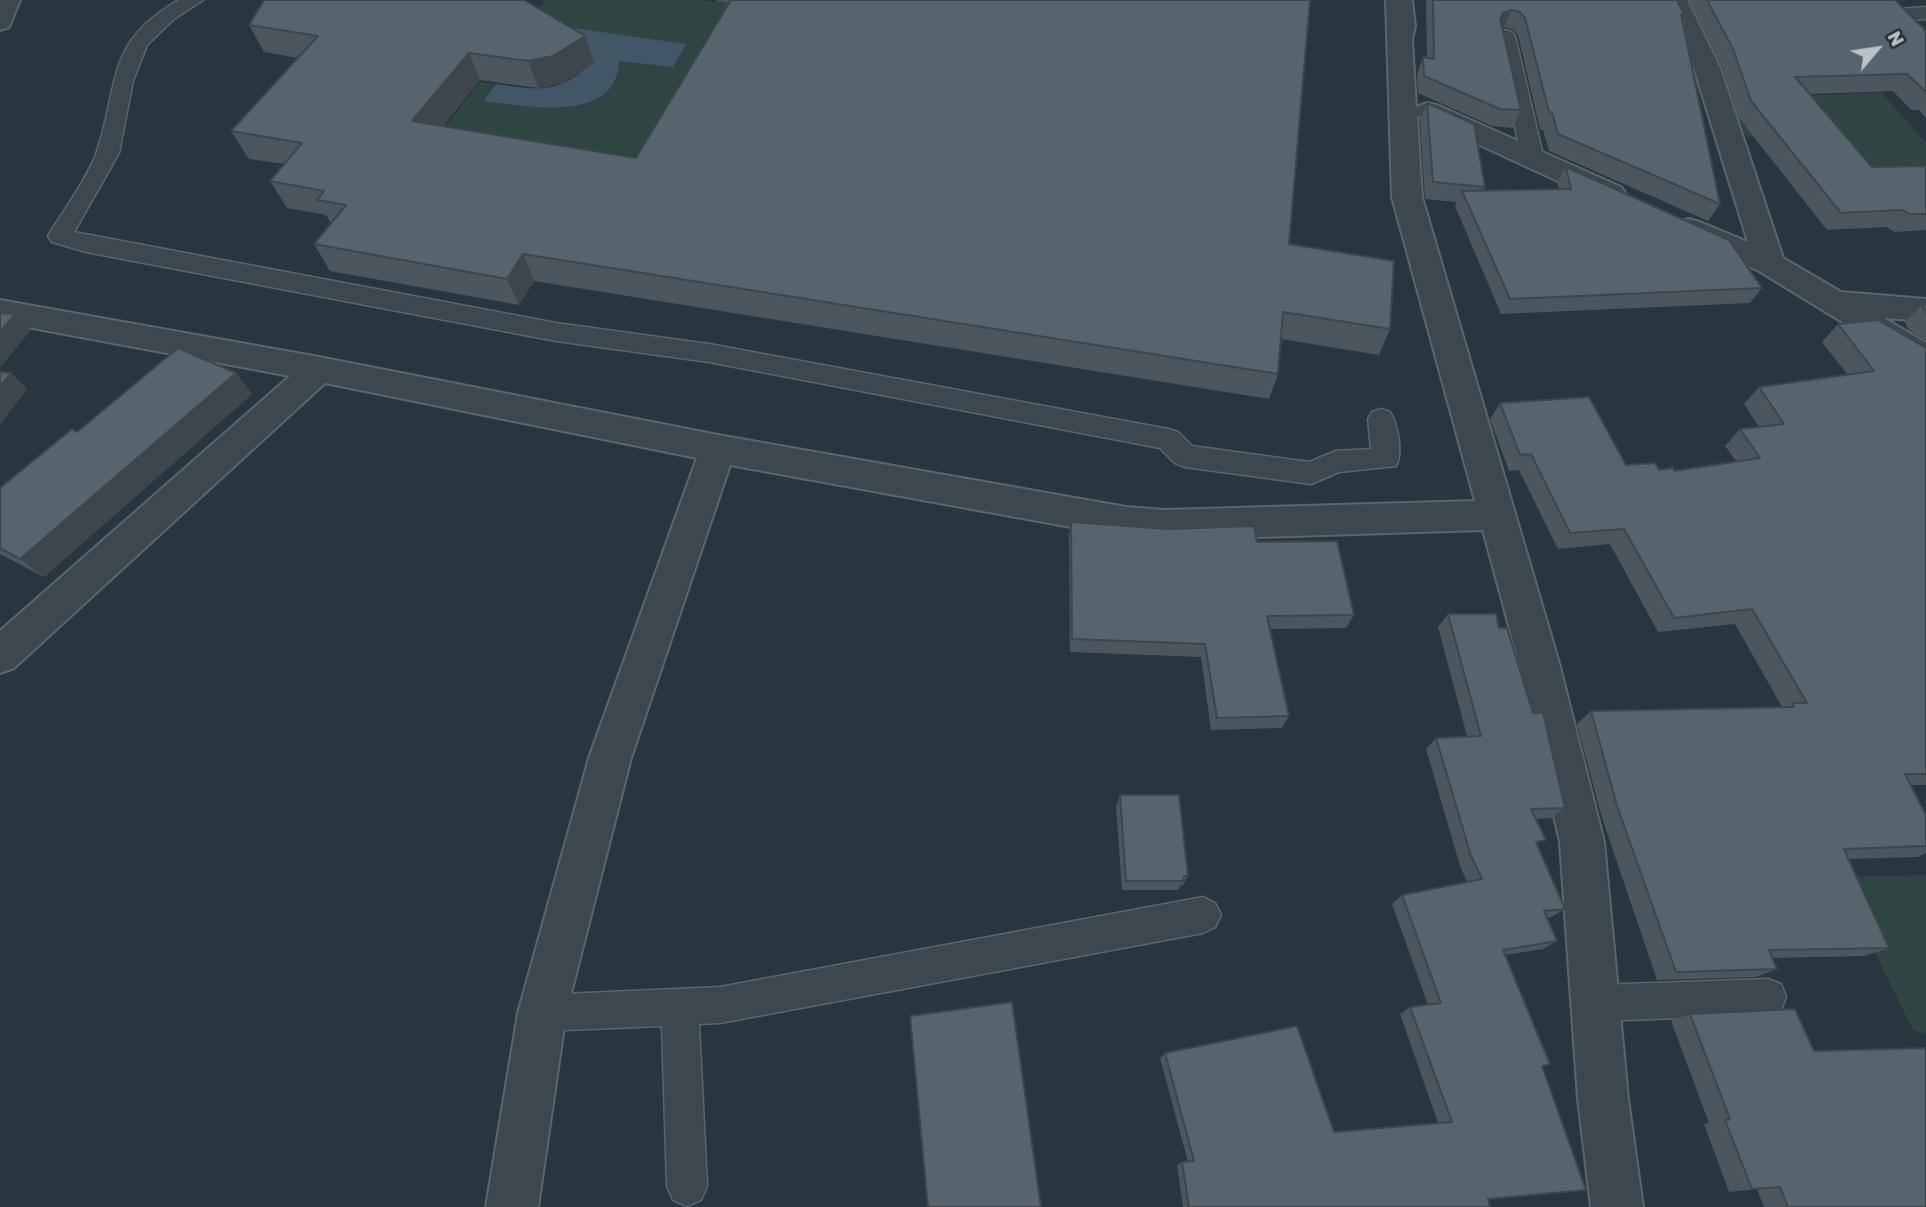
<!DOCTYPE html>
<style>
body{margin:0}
#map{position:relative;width:1926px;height:1207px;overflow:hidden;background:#29363f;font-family:Rubik,sans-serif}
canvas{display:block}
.north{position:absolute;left:1842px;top:14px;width:70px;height:70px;-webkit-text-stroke:5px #222c34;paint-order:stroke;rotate:61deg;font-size:19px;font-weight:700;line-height:28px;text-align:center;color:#b9c2c9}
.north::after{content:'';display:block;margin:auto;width:24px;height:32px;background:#b9c2c9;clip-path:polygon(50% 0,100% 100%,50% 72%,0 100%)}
</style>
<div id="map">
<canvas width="1926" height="1207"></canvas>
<div class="north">N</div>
</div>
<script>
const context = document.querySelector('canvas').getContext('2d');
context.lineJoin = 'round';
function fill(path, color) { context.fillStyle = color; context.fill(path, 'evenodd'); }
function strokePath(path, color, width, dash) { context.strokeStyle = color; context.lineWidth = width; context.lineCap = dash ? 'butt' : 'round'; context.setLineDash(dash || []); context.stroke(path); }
const green = new Path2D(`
 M546 0H698L715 2 716 0H743L603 240 429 148 480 82C518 87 553 98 583 70L515 37Z
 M1881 92 1926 142V183L1859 185 1782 136 1746 137 1731 94 1783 97Z
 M1926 875V1034L1913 1030 1838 877Z`);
const water = new Path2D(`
 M538 23 686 44 673 67 619 61C617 125 525 106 484 101L496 84C529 89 557 95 583 70Z`);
const lane = new Path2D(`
 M179 0H203L174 19 147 45 133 81 119 153 74 232 556 323 709 344 1168 429 1178 432 1192 446 1309 462 1336 451 1371 449 1368 419 1372 412 1381 409 1390 412C1398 425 1403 453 1396 466L1339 472 1311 484 1185 467 1175 463 1160 448 709 362 556 341 86 252 52 242 48 236C62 213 90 174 97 151 120 82 105 42 179 0Z
 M1926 7V19L1897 21 1887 15 1897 9Z
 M1505 30 1512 32 1515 36 1544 159 1541 164H1525L1522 159 1495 36 1498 32Z
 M1203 897 1215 903 1221 915 1215 927 1203 933 720 1023 699 1024 707 1186 701 1200 687 1206 673 1200 667 1186 662 1026 542 1031 529 1026 524 1013 529 1000 542 995 720 987Z
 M1768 979 1781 984 1786 997 1781 1010 1768 1015 1596 1021 1583 1016 1578 1003 1583 990 1596 985Z`);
const street = new Path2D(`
 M0 0H20L9 27 0 30Z
 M1386 0H1412L1415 26 1412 40 1416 107 1427 103 1437 105 1621 187 1626 194 1621 201 1611 203 1601 201 1417 116 1422 197 1559 663 1604 842 1628 1099 1643 1207H1591L1578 1099 1560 842 1519 663 1483 530 1165 540 1126 537 730 465 631 758 566 1013 538 1207H486L518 1013 589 758 697 458 325 383 14 668 0 673V631L290 376 0 322V300L319 357 718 435 1126 507 1165 510 1475 501 1392 197Z
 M1661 0H1687L1720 68 1783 258 1841 292 1926 299V321L1884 318 1926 343V370L1914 366 1759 271 1678 236 1674 229 1678 222 1689 219 1700 222 1748 242 1694 68Z`);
const wall = new Path2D(`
 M713 0H1310L1289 244 1390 329 1379 355 1281 339 1278 374 1269 399 534 281 519 305 330 271 314 244 331 223 326 215 287 208 270 181 284 164 249 159 231 131 298 58 264 52 249 25 594 63 563 83 538 88 480 80 443 126 636 158 730 3Z
 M1426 0H1677L1686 19 1684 24 1720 204 1708 221 1549 151 1543 130 1540 129 1518 35 1513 29 1504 27 1502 28 1521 110 1512 128 1492 126 1418 93 1417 75 1423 57 1427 58Z
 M1688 0H1895L1926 31V118L1919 110H1911L1893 91 1809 94 1872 167 1926 166V230L1895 232 1886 227 1827 230 1739 118 1722 67Z
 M1427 103 1485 187 1484 190 1559 189 1557 182 1566 167 1762 288 1750 303 1501 314 1455 206 1457 202 1425 199 1420 120Z
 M1922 305H1926V341L1908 329 1905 322Z
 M1838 324 1926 348V785H1910L1926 815V853L1918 857 1848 859 1889 948 1865 956 1772 958 1777 969 1756 977 1657 980 1602 818 1577 724 1591 711 1782 707 1735 624 1658 632 1610 544 1558 549 1519 470 1509 471 1490 419 1500 403 1626 465 1674 471 1736 461 1725 446 1740 429 1759 427 1744 404 1759 387 1847 374 1822 342Z
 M236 373 252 394 44 577 0 554V488L77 432Z
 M1071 522 1257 542 1354 615 1346 628 1270 629 1289 716 1282 728 1211 730 1201 657 1070 652 1069 536Z
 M1448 614 1499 628 1533 713 1565 808 1552 818 1536 819 1538 846 1565 909 1551 917 1547 918 1557 941 1543 949 1505 955 1550 1064 1542 1067 1586 1190 1488 1200 1490 1207H1183L1177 1165 1182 1162H1188L1160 1058 1165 1053 1334 1132 1438 1123 1400 1014 1410 1007 1428 1005 1392 904 1402 895 1467 882 1460 866 1426 749 1436 738 1467 736 1438 627Z
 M1120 795 1188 876 1183 885H1181L1178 890H1122L1116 806Z
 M1690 1014 1814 1051 1926 1207H1764L1757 1189 1729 1192 1704 1124 1709 1123 1671 1021Z`);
const shadedWall = new Path2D(`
 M1512 10 1504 27 1496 30 1503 13Z
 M585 36 594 63 563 83 538 88 528 61Z
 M469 53 480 80 425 148 412 121Z
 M523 254 534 281 519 305 507 279Z
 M15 314 31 330 0 368V332Z
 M11 373 27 389 0 425V386Z
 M236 373 252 394 44 577 20 559Z`);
const building = new Path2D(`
 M264 0H524L585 36 553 56 528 61 469 53 412 121 636 158 731 0H1310L1289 244 1394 261 1390 329 1283 312 1278 374 523 254 507 279 314 244 346 205 317 200 324 191 270 181 302 143 231 131 318 36 249 25Z
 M1433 0H1677L1686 19 1681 14 1720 204 1558 134 1552 112H1549L1525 18 1520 12 1512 10 1503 13 1500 19 1521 110 1500 109 1424 76 1423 57 1434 59Z
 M1707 0H1895L1926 31V92L1907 74 1795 77 1872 167 1926 166V214H1910L1902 210 1841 213 1751 101 1733 49Z
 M1427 103 1474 124 1485 187 1433 182Z
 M1566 167 1729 240 1762 288 1510 299 1462 191 1571 189Z
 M1922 305H1926V312H1925Z
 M0 313 15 314 0 332Z
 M1878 320 1926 348V774H1905L1926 815V846L1844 849 1889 948 1769 950 1777 969 1676 972 1617 806 1591 711 1794 707 1792 703H1807L1752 609 1674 618 1624 529 1570 533 1531 454 1520 455 1500 403 1589 397 1626 465 1655 463 1659 470 1673 468 1674 471 1760 458 1740 429 1784 424 1759 387 1874 371 1838 324Z
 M178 348 236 373 20 559 0 548V488L72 429 77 432Z
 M0 372 11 373 0 386Z
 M1071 522 1169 529 1254 526 1257 542 1337 541 1354 615 1267 616 1289 716 1217 718 1205 644 1072 639Z
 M1448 614H1496L1499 628H1507L1533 713H1543L1565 808 1531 809 1546 840 1536 842 1565 909 1544 911 1557 941 1503 950 1550 1064 1542 1066 1586 1190 1488 1199 1490 1207H1189L1182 1162 1194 1161 1165 1053 1297 1026 1334 1132 1452 1122 1410 1007 1441 1003 1402 895 1482 879 1471 856 1436 738 1481 736Z
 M1120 795H1179L1188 876H1184L1183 881H1126Z
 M1012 1002 1041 1207H928L910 1016Z
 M1795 1009 1814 1051 1926 1048V1207H1788L1780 1187 1752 1189 1725 1120 1730 1119 1690 1014Z`);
fill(green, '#2f4542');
fill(water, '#415666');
strokePath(lane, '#5b656c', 3);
strokePath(street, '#5b656c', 4);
fill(lane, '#3d474f');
fill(street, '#3d474f');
fill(wall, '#4b565f');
fill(shadedWall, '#3d464d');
fill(building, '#57646e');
strokePath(building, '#3d464d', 2);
</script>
